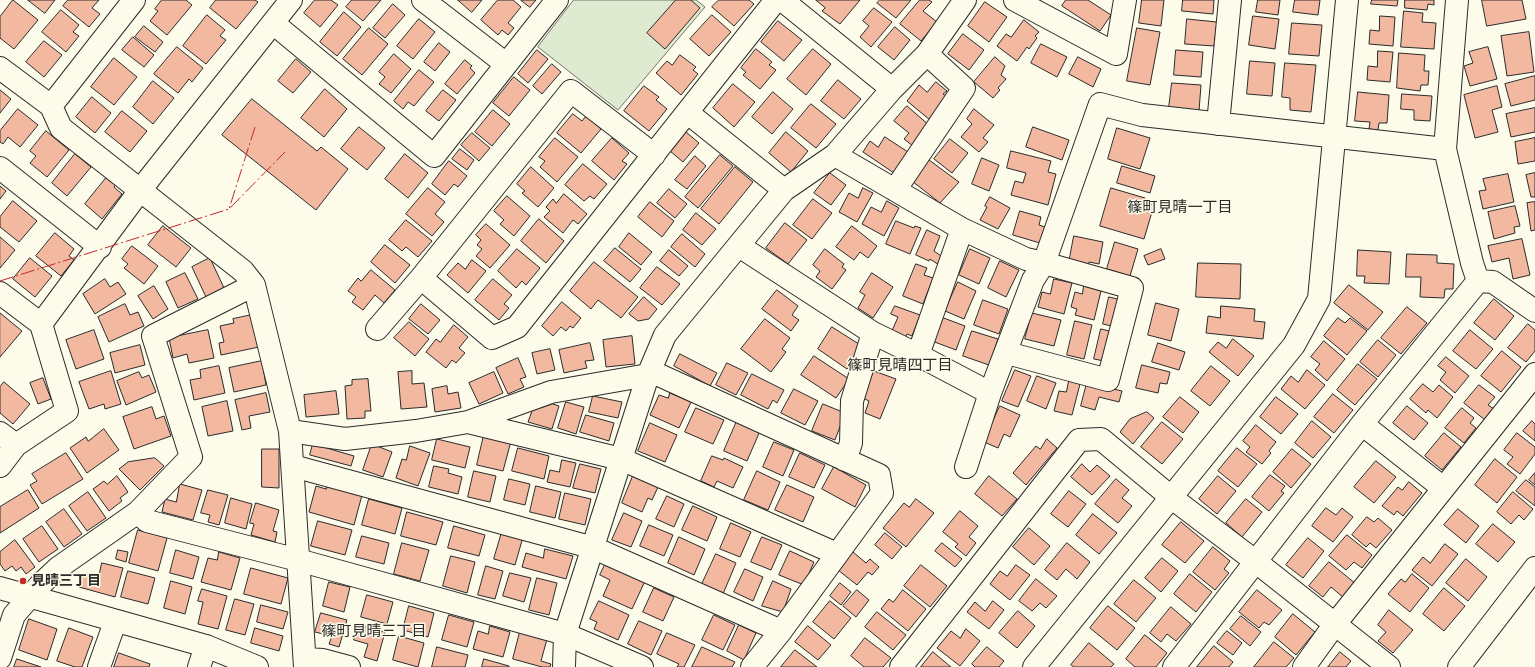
<!DOCTYPE html>
<meta charset="utf-8">
<style>
body{margin:0}
canvas{display:block;background:#fdfbea}
</style>
<canvas width="1535" height="667"></canvas>
<script>
const context = document.querySelector('canvas').getContext('2d');
context.lineJoin = 'round';
function fill(path, color) { context.fillStyle = color; context.fill(path, 'evenodd'); }
function strokePath(path, color, width, dash) { context.strokeStyle = color; context.lineWidth = width; context.lineCap = dash ? 'butt' : 'round'; context.setLineDash(dash || []); context.stroke(path); }
function label(font, color, halo, rows, align = 'center') {
  context.font = font + ' "Noto Serif","Noto Sans JP",serif'; context.lineWidth = 3; context.setLineDash([]); context.textBaseline = 'middle'; context.strokeStyle = halo; context.fillStyle = color; for (const [text, x, y, turn = 0] of rows) {
    context.save(); context.translate(x, y); context.rotate((+turn || 0) * Math.PI / 180); context.textAlign = isNaN(turn) ? turn : align; if (halo) context.strokeText(text, 0, 0); context.fillText(text, 0, 0); context.restore();
  }
}
const green = new Path2D(`
 M574 0H696L705 7 618 110 538 47Z`);
const building = new Path2D(`
 M13 0 38 20 14 49 0 38V17Z
 M28 0H55L45 13Z
 M68 0H99L92 8 100 14 89 27 63 6Z
 M162 0H186L192 5 167 35 150 21 158 11 155 9Z
 M216 0H255L258 2 236 29 210 8Z
 M315 0H331L338 5 320 27 304 13Z
 M352 0H381L363 21 346 7Z
 M458 0H482L472 12Z
 M498 0H513L521 7 508 23 514 28 508 35 502 30 498 35 481 20Z
 M521 0H536L530 7Z
 M676 0H691L700 8 665 49 647 33Z
 M719 0H749L754 4 734 26 712 7Z
 M816 0H860L840 24 822 11 825 8Z
 M880 0H911L896 18 877 3Z
 M920 0H929L932 2 923 11 937 22 921 41 900 24Z
 M1066 0H1088L1111 15 1100 31 1062 6Z
 M1142 0H1164L1161 26 1139 23Z
 M1183 0H1214L1213 14 1182 11Z
 M1258 0H1280L1278 15 1256 12Z
 M1295 0H1320L1318 15 1293 12Z
 M1372 0H1398L1397 6 1371 4Z
 M1405 0H1434V5L1428 4 1427 10 1405 8Z
 M1482 0H1522L1526 19 1487 26Z
 M985 2 1007 17 989 42 968 26Z
 M393 4 405 15 385 38 373 28Z
 M874 8 892 22 871 47 860 37 869 26 863 21Z
 M61 10 79 25 73 32 79 36 66 52 42 32Z
 M1404 11 1423 13 1422 22 1436 23 1434 49 1401 47Z
 M344 12 361 27 337 56 320 42Z
 M207 15 225 30 220 36 226 40 206 64 183 46Z
 M712 15 731 32 709 56 690 39Z
 M1253 16 1279 19 1275 49 1249 45Z
 M1380 16 1395 17 1393 46 1369 44 1370 30 1379 31Z
 M419 19 435 32 413 59 397 46Z
 M1187 19 1217 22 1214 46 1185 44Z
 M1024 20 1039 32 1035 36 1037 38 1029 49 1027 47 1017 61 997 46 1006 34 1011 37Z
 M778 21 802 40 784 61 761 42Z
 M1292 23 1322 25 1319 56 1289 54Z
 M144 26 163 42 155 52 135 37Z
 M895 27 910 40 894 60 878 47Z
 M369 28 388 44 362 75 343 59Z
 M1137 28 1160 32 1150 85 1127 81Z
 M1529 32 1534 72 1507 76 1501 36Z
 M963 34 984 50 969 70 948 54Z
 M133 37 154 55 144 67 122 50Z
 M44 41 62 55 44 77 26 62Z
 M439 43 450 52 435 71 424 62Z
 M1041 44 1067 57 1057 77 1031 63Z
 M177 47 203 68 192 82 189 79 178 93 154 74Z
 M1488 47 1497 79 1470 86 1464 66 1473 63 1469 52Z
 M756 49 772 62 769 65 776 70 760 89 743 75 746 72 741 68Z
 M813 49 831 64 806 95 787 79Z
 M537 50 548 59 528 83 518 74Z
 M1176 50 1203 52 1201 77 1174 75Z
 M1378 51 1393 52 1390 82 1367 80 1368 66 1377 67Z
 M1399 53 1425 55 1424 71H1429L1428 85H1421L1420 91 1397 88Z
 M394 54 411 69 391 93 379 84 385 77 379 72Z
 M680 55 696 67 693 70 698 74 681 95 656 73 667 61 672 65Z
 M995 57 1005 66 1001 75 1006 79 998 88 1000 90 993 98 974 82Z
 M1078 57 1101 69 1093 87 1069 74Z
 M114 58 137 77 114 105 91 87Z
 M296 59 311 72 293 93 278 81Z
 M465 60 472 66 470 68 475 73 457 94 445 84Z
 M1250 61 1275 63 1272 96 1247 94Z
 M1285 63 1316 65 1311 112 1290 110V98L1282 97Z
 M552 64 561 72 542 94 533 86Z
 M419 70 434 82 414 106 408 102 403 109 394 101Z
 M1535 76V100L1511 106 1505 84Z
 M514 77 530 90 509 116 493 103Z
 M838 80 861 99 844 119 821 101Z
 M153 81 174 98 153 124 133 107Z
 M936 82 947 91 943 94 946 96 930 120 907 101 919 85 927 92Z
 M1172 83 1201 85 1199 111 1169 108Z
 M733 84 755 102 734 127 713 108Z
 M644 86 659 97 656 100 667 109 649 131 624 111Z
 M1497 86 1502 107 1492 110 1498 132 1475 138 1464 95Z
 M325 89 347 109 324 137 301 118Z
 M0 90 11 99 0 113Z
 M443 90 456 100 439 121 426 111Z
 M773 92 793 109 772 134 752 117Z
 M1358 92 1389 95 1387 123H1379L1378 130 1369 129 1370 122 1355 121Z
 M1402 94 1432 96 1430 121 1414 120V110L1401 109Z
 M92 97 111 113 95 133 76 117Z
 M252 99 317 151 321 147 348 169 316 210 222 135Z
 M811 104 836 124 816 148 791 128Z
 M907 106 930 126 913 146 904 139 909 133 894 121Z
 M1535 108V132L1511 137 1506 114Z
 M18 109 38 125 20 147 8 137 3 144 0 142V131Z
 M974 109 994 125 983 138 988 142 979 152 961 137 972 124 967 119Z
 M493 110 510 124 492 146 475 132Z
 M122 111 147 131 130 152 105 132Z
 M573 114 582 121 586 116 601 129 581 153 557 133Z
 M359 127 385 148 367 170 341 149Z
 M1033 127 1069 140 1062 160 1026 147Z
 M1117 128 1150 138 1140 169 1108 159Z
 M46 131 69 150 47 177 30 163 36 156 30 151Z
 M686 132 699 143 683 162 670 151Z
 M786 132 808 151 791 172 769 153Z
 M472 133 490 148 479 161 461 145Z
 M885 137 908 152 894 173 863 152 870 141 878 147Z
 M555 138 578 157 557 182 540 167 545 161 539 157Z
 M612 138 629 153 622 161 627 164 614 180 592 161Z
 M1535 138V161L1518 164 1515 142Z
 M950 139 968 153 952 173 934 159Z
 M460 149 474 160 467 170 452 159Z
 M1011 151 1051 161 1048 172 1056 174 1048 205 1011 195 1015 181 1023 183 1026 173 1007 168Z
 M75 154 91 167 67 196 52 183Z
 M405 154 428 173 408 198 385 179Z
 M720 155 733 166 698 208 685 197Z
 M695 156 706 166 687 189 675 180Z
 M982 158 999 165 989 191 972 184Z
 M929 160 959 182 940 203 912 181Z
 M449 161 467 176 458 187 454 184 445 195 432 184Z
 M583 164 607 184 594 199 590 196 584 201 565 185Z
 M1122 166 1155 176 1150 193 1117 183Z
 M531 167 554 188 538 207 522 193 525 191 517 184Z
 M735 167 753 182 719 224 701 209Z
 M830 173 846 185 831 205 814 193Z
 M1535 173V197H1531L1526 175Z
 M1508 174 1514 202 1483 209 1479 191 1486 190 1483 179Z
 M107 177 116 184 114 187 122 194 102 219 85 204Z
 M0 186 6 191 0 199Z
 M428 188 445 202 435 214 444 222 432 236 406 214Z
 M863 188 873 193 857 222 839 212 849 193 858 198Z
 M1111 188 1145 198 1144 202 1154 205 1144 239 1100 226Z
 M669 189 687 204 675 218 657 203Z
 M564 194 587 214 578 224 573 220 563 233 544 217 550 211 546 207 553 199 556 203Z
 M507 196 530 216 514 236 500 224 504 220 494 211Z
 M990 197 1010 208 998 229 980 220 987 207 985 206Z
 M813 199 832 213 812 239 793 225Z
 M13 201 37 221 19 242 0 227V217Z
 M887 201 899 208 884 236 862 224 871 207 881 212Z
 M650 202 674 221 662 237 638 217Z
 M1535 202V230L1531 231 1527 203Z
 M1515 206 1520 226 1514 227 1515 233 1494 239 1488 212Z
 M1020 211 1041 217 1039 225 1045 227 1040 243 1013 235Z
 M696 213 716 229 702 245 683 230Z
 M539 219 564 241 546 263 521 241Z
 M406 220 432 241 418 257 406 247 402 251 389 240Z
 M896 221 914 228 915 226 921 228 910 254 886 244Z
 M785 223 807 240 788 264 766 248Z
 M486 224 510 245 490 268 476 256 482 249 477 245 481 240 476 235Z
 M163 226 191 248 176 267 148 245Z
 M852 226 877 246 868 258 860 252 854 260 836 247Z
 M927 230 940 236 934 251 944 258 939 265 930 259 929 261 916 255Z
 M55 233 74 249 69 256 74 260 61 276 36 256Z
 M629 233 652 252 641 265 619 247Z
 M682 234 705 254 695 267 671 247Z
 M1074 236 1103 242 1099 264 1089 262 1088 267 1069 263Z
 M0 237 15 250 0 268Z
 M1522 239 1530 275 1513 279 1509 258 1492 262 1488 246Z
 M1115 242 1138 249 1130 276 1107 269Z
 M385 245 410 265 395 283 371 262Z
 M132 246 158 266 144 284 124 268 128 264 122 259Z
 M615 248 641 269 630 282 604 261Z
 M517 249 540 268 526 285 522 281 516 288 498 271Z
 M825 249 844 264 842 267 846 270 832 289 816 277 820 271 813 265Z
 M970 249 990 258 979 284 959 275Z
 M1161 249 1165 259 1148 265 1144 256Z
 M669 250 688 266 679 276 660 261Z
 M1358 250 1391 252 1389 284 1364 283 1365 276H1357Z
 M1407 254 1437 255V263L1454 264 1453 289H1445L1444 298 1420 297 1421 277H1406Z
 M30 258 52 276 35 297 13 279Z
 M210 258 224 288 206 297 192 267Z
 M472 260 486 271 468 293 447 275 458 263 465 269Z
 M1000 261 1019 270 1006 297 988 288Z
 M594 262 638 297 621 318 598 300 591 309 570 291Z
 M1198 263 1241 264 1240 299 1196 297Z
 M916 264 927 268 924 275 933 278 923 304 903 296Z
 M657 267 680 284 662 305 640 288Z
 M371 270 395 290 384 303 375 295 363 310 352 302 356 297 348 291 358 278 361 281Z
 M185 273 198 299 178 308 166 282Z
 M872 273 893 287 873 318 858 308 865 295 860 292Z
 M105 279 110 287 118 282 126 294 95 314 83 294Z
 M493 279 512 295 504 304 509 308 499 320 475 300Z
 M1054 279 1072 283 1064 314 1038 307 1042 292 1050 294Z
 M958 282 976 291 964 319 945 311Z
 M1349 285 1383 312 1368 330 1334 303Z
 M154 286 168 309 153 319 138 296Z
 M1084 286 1101 291 1094 320 1075 315 1077 309 1071 307 1075 292 1082 294Z
 M777 290 798 306 792 315 799 320 791 331 762 309Z
 M644 297 657 309 649 319 638 321 629 314Z
 M1109 297 1134 303 1120 328 1103 324Z
 M1494 299 1514 316 1495 340 1474 323Z
 M983 300 1008 309 999 334 974 325Z
 M562 302 581 318 573 328 570 326 566 331 561 327 553 336 542 326Z
 M1156 303 1179 309 1171 341 1148 335Z
 M125 304 130 315 138 312 144 326 109 342 98 317Z
 M421 304 440 320 428 334 409 319Z
 M895 306 920 315 912 336 907 334 905 338 891 333 898 317 891 314Z
 M1221 306 1255 309 1254 321 1265 322 1263 339 1206 333 1208 316 1220 318Z
 M1407 307 1427 323 1401 354 1381 338Z
 M0 313 22 331 0 357Z
 M1032 313 1061 320 1054 346 1025 339Z
 M252 315 259 347 221 355 219 343 224 342 220 326 234 323 233 319Z
 M941 317 965 326 956 350 932 341Z
 M1338 318 1345 323 1350 318 1367 331 1347 355 1324 336Z
 M765 319 790 338 782 349 786 352 771 372 741 349Z
 M1075 321 1092 325 1084 359 1067 355Z
 M409 322 429 339 415 356 394 338Z
 M1528 324 1535 330V351L1526 362 1508 348Z
 M454 325 468 337 459 348 465 353 456 363 452 360 446 368 426 352 436 339 440 342Z
 M832 327 862 346 847 369 818 349Z
 M1101 329 1126 335 1109 362 1094 359Z
 M94 330 104 359 76 369 66 340Z
 M208 330 214 358 189 363 187 354 173 358 169 338Z
 M1470 330 1493 349 1476 369 1453 351Z
 M972 331 998 339 989 365 963 356Z
 M632 336 635 364 606 367 603 340Z
 M1233 339 1254 356 1238 376 1209 352 1218 342 1226 348Z
 M1378 340 1396 355 1378 377 1360 362Z
 M1324 341 1345 359 1327 381 1315 370 1320 364 1311 357Z
 M590 343 594 360 585 361 587 368 564 373 559 350Z
 M1158 343 1185 352 1179 370 1152 362Z
 M140 345 145 365 115 373 110 353Z
 M550 349 555 370 537 374 532 353Z
 M1502 351 1521 367 1501 392 1481 376Z
 M680 354 717 373 710 386 674 366Z
 M814 356 849 379 836 398 801 375Z
 M1446 357 1469 376 1455 393 1440 380 1446 372 1438 366Z
 M518 358 526 377 520 379 524 387 508 394 496 368Z
 M262 361 266 385 234 392 229 368Z
 M727 363 748 373 736 395 716 385Z
 M1358 364 1377 379 1355 405 1337 390Z
 M1142 365 1170 372 1167 384 1160 383 1158 393 1136 388Z
 M219 366 225 393 194 400 190 380 201 378 200 370Z
 M1211 366 1230 381 1210 406 1191 391Z
 M1015 370 1031 376 1018 407 1002 401Z
 M1307 370 1325 385 1305 409 1281 389 1291 376 1298 382Z
 M111 371 121 404 105 409 104 404 89 409 79 382Z
 M412 371V384L424 383 427 407 401 409 398 372Z
 M874 371 896 379 880 419 865 413 869 401 863 398Z
 M139 372 142 378 149 375 156 392 126 405 117 381Z
 M494 372 503 393 479 404 469 383Z
 M752 374 784 390 777 403 773 400 768 409 741 395Z
 M1037 376 1056 383 1046 409 1027 401Z
 M43 378 51 399 38 404 30 383Z
 M368 379 371 411H365V418L347 419 345 386 352 385V380Z
 M1069 381 1080 384 1072 415 1054 411 1059 391 1066 392Z
 M4 382 30 404 13 424 0 413V387Z
 M1087 383 1122 391 1119 402 1099 397 1095 410 1081 406Z
 M1423 384 1433 392 1439 385 1453 397 1437 418 1428 410 1426 413 1410 399Z
 M1479 385 1495 397 1488 405 1494 409 1485 420 1464 403Z
 M447 386 448 394 458 392 461 408 435 412 432 389Z
 M794 389 818 401 805 425 781 413Z
 M336 391 339 414 306 417 304 395Z
 M266 393 270 412 249 416 251 428 242 430 235 400Z
 M670 393 691 402 679 428 650 415 659 395 668 398Z
 M1333 394 1353 410 1334 433 1314 417Z
 M593 396 622 402 618 418 589 412Z
 M1180 397 1199 412 1183 433 1163 417Z
 M1276 397 1298 414 1281 434 1260 417Z
 M227 401 233 431 208 436 202 407Z
 M566 402 584 407 576 434 558 428Z
 M553 404 559 406 552 429 528 422 532 411Z
 M823 404 845 413 835 440 812 431Z
 M1000 406 1020 415 1010 437 1004 434 998 448 984 442Z
 M1407 406 1428 423 1414 440 1393 423Z
 M152 407 156 419 164 416 171 436 134 449 123 417Z
 M696 408 724 420 713 444 685 432Z
 M1462 408 1474 418 1470 423 1476 428 1464 443 1445 428Z
 M1147 412 1154 418 1133 444 1120 432 1130 419Z
 M586 415 614 423 609 441 580 432Z
 M737 421 760 431 747 461 724 451Z
 M1312 421 1331 437 1313 458 1295 443Z
 M1532 421 1535 424V441L1523 431Z
 M1162 422 1183 439 1162 464 1141 447Z
 M650 423 677 435 665 462 638 451Z
 M1256 425 1276 442 1269 451 1271 453 1262 464 1246 452 1250 447 1243 441Z
 M104 429 119 450 87 473 70 448 86 437 88 441Z
 M1444 433 1461 447 1442 470 1425 456Z
 M1517 433 1535 447V454L1520 474 1507 464 1513 457 1504 450Z
 M484 435 511 441 503 471 477 465Z
 M437 439 470 447 465 468 432 460Z
 M1047 439 1057 448 1026 485 1013 473 1036 446 1040 449Z
 M774 442 794 450 783 476 763 467Z
 M313 444 354 456 351 466 310 455Z
 M372 444 392 452 383 477 363 470Z
 M410 446 430 453 418 486 396 478 402 459 406 460Z
 M518 448 549 456 544 479 512 471Z
 M1237 448 1257 464 1238 487 1218 471Z
 M262 449H279V488L262 487Z
 M1292 449 1311 464 1291 488 1273 472Z
 M66 453 83 479 42 504 30 485 37 481 32 474Z
 M800 453 825 465 814 488 789 477Z
 M712 456 723 460 724 458 743 467 733 488 717 481 714 487 701 481Z
 M155 458 164 466 140 490 119 469 128 462Z
 M1495 459 1517 477 1497 503 1475 485Z
 M562 460 576 463 570 487 547 482 550 470 559 472Z
 M1376 461 1396 477 1374 503 1354 487Z
 M580 464 601 469 595 493 573 488Z
 M1082 464 1090 472 1097 465 1110 476 1092 495 1071 477Z
 M434 466 449 469 448 473 462 477 458 494 429 487Z
 M834 467 866 485 855 507 822 489Z
 M474 471 496 476 490 502 468 497Z
 M757 471 780 482 768 510 744 500Z
 M1535 473V485L1529 480Z
 M1270 475 1285 486 1281 491 1284 493 1269 511 1252 497Z
 M117 476 128 492 120 498 122 501 109 511 93 489 104 481 107 484Z
 M633 476 658 487 652 500 648 498 642 512 622 503Z
 M989 476 1017 499 1002 516 975 494Z
 M1218 476 1236 491 1217 514 1199 499Z
 M509 479 530 484 525 505 504 500Z
 M1116 479 1129 490 1122 498 1132 506 1118 523 1095 504Z
 M1526 480 1535 487V506L1516 491Z
 M1409 482 1422 493 1403 516 1397 511 1394 515 1382 506 1398 487 1402 490Z
 M180 484 202 490 193 520 162 512 165 499 176 502Z
 M327 485 362 495 354 525 309 512 316 486 326 489Z
 M787 485 814 497 803 522 775 510Z
 M536 486 561 492 555 518 530 512Z
 M28 490 39 508 0 533V507Z
 M208 490 228 495 219 525 208 522 210 515 201 513Z
 M1069 491 1086 504 1068 527 1051 514Z
 M88 492 106 518 87 531 69 506Z
 M1513 492 1533 509 1524 520 1519 515 1511 524 1497 512Z
 M565 493 591 499 585 525 559 519Z
 M667 496 684 504 674 527 656 519Z
 M231 498 252 504 246 529 225 523Z
 M369 499 402 508 395 534 362 525Z
 M916 499 934 513 906 547 883 528 904 503 909 507Z
 M1246 499 1262 512 1242 537 1226 523Z
 M256 503 279 510 273 531 277 532 275 542 251 535 254 524 250 523Z
 M693 506 717 517 707 541 682 530Z
 M1326 508 1336 515 1342 508 1353 517 1333 542 1312 526Z
 M64 509 82 534 64 547 46 522Z
 M1458 509 1479 526 1466 543 1444 525Z
 M960 511 978 526 969 537 976 543 966 556 955 547 958 544 943 532Z
 M407 512 443 522 436 545 401 536Z
 M624 513 642 521 631 547 612 540Z
 M1093 514 1117 533 1099 554 1076 535Z
 M1367 517 1374 522 1378 518 1392 530 1376 548 1370 543 1366 547 1352 535Z
 M318 521 352 530 345 555 311 546Z
 M1181 522 1204 541 1185 563 1162 545Z
 M731 523 751 532 740 557 720 549Z
 M1493 524 1515 542 1498 562 1476 544Z
 M649 525 673 535 664 556 640 546Z
 M42 526 58 549 39 562 23 539Z
 M454 526 485 535 479 556 448 548Z
 M1029 528 1050 546 1034 565 1013 547Z
 M138 530 167 538 158 571 129 563Z
 M502 532 523 537 515 565 494 559Z
 M885 533 902 547 892 559 875 545Z
 M1347 535 1372 555 1362 568 1354 562 1346 570 1329 556Z
 M362 536 389 543 384 564 356 557Z
 M679 537 705 549 694 575 668 563Z
 M762 537 782 545 771 570 751 562Z
 M1308 538 1324 551 1303 578 1286 565Z
 M15 540 35 567 26 574 21 567 16 571 12 566 5 571 0 564V552Z
 M402 543 429 550 420 581 394 574Z
 M942 543 962 559 955 567 935 551Z
 M1067 543 1090 562 1077 579 1066 569 1057 580 1045 570Z
 M1445 544 1458 554 1432 586 1412 570 1423 557 1430 563Z
 M1213 547 1230 561 1224 569 1229 573 1215 590 1193 572Z
 M545 549 573 556 566 579 522 567 526 553 543 558Z
 M118 550 128 552 126 562 116 559Z
 M176 550 199 557 193 579 170 573Z
 M790 551 814 562 804 585 779 575Z
 M219 552 240 558 231 590 201 582 208 558 217 560Z
 M853 552 866 563 870 559 879 567 872 575 868 572 857 585 838 570Z
 M716 554 736 563 723 594 702 584Z
 M451 556 475 562 467 593 443 586Z
 M1162 558 1178 571 1161 592 1145 578Z
 M1466 559 1487 577 1468 601 1446 583Z
 M1329 562 1356 584 1344 598 1331 587 1323 597 1309 586Z
 M102 563 123 568 115 597 79 587 83 574 98 578Z
 M606 563 645 581 632 609 603 596 610 580 600 575Z
 M921 565 947 586 930 607 904 586Z
 M1016 565 1030 575 1010 600 990 584 1000 571 1007 576Z
 M486 566 503 571 495 599 478 595Z
 M251 568 288 578 281 604 244 594Z
 M745 569 763 577 753 601 734 592Z
 M128 571 155 578 148 604 121 597Z
 M510 573 531 578 524 602 503 596Z
 M1190 574 1212 592 1196 612 1174 594Z
 M1412 574 1429 588 1410 612 1388 594 1401 579 1405 582Z
 M537 578 557 583 549 615 529 610Z
 M1036 579 1057 596 1046 608 1040 603 1032 611 1019 601Z
 M1134 580 1156 598 1136 622 1114 604Z
 M171 581 192 587 185 614 164 608Z
 M773 581 791 589 783 612 762 606Z
 M329 582 350 587 344 612 323 606Z
 M840 583 851 592 841 605 830 596Z
 M654 588 674 597 663 621 643 612Z
 M1444 588 1465 606 1444 631 1423 614Z
 M202 589 227 596 218 629 198 624 203 602 198 601Z
 M857 590 869 600 856 617 843 606Z
 M903 590 926 609 908 631 881 609 889 599 893 602Z
 M1257 590 1282 610 1269 625 1264 622 1259 628 1239 612Z
 M367 595 393 602 387 624 361 617Z
 M235 599 254 604 245 635 226 630Z
 M599 601 629 615 618 640 594 629 597 622 590 619Z
 M830 601 851 618 834 639 813 622Z
 M993 601 1004 610 989 629 967 612 975 602 985 611Z
 M261 605 288 612 283 629 257 622Z
 M409 606 434 613 428 637 403 630Z
 M1108 606 1135 628 1117 650 1090 628Z
 M1171 607 1191 624 1176 641 1167 634 1161 642 1150 633Z
 M1389 610 1413 630 1393 653 1378 641 1386 632 1378 625Z
 M1018 611 1035 626 1017 648 999 633Z
 M877 612 906 635 893 650 865 627Z
 M321 613 347 620 339 647 329 644 332 636 315 632Z
 M1293 614 1315 632 1296 655 1275 637Z
 M449 615 474 622 467 647 442 640Z
 M714 615 735 625 723 650 702 640Z
 M1241 616 1261 632 1250 646 1230 629Z
 M29 619 57 629 47 660 19 650Z
 M639 621 662 631 651 655 628 644Z
 M358 625 385 632 377 661 364 657 368 644 354 640Z
 M739 625 756 633 744 660 727 651Z
 M490 626 510 632 503 657 473 649 478 631 488 634Z
 M808 626 831 645 818 660 795 642Z
 M69 628 93 637 82 667H75L57 661Z
 M255 628 283 636 279 651 251 643Z
 M966 629 980 641 960 666 937 648 951 631 960 638Z
 M1227 631 1242 643 1233 655 1217 643Z
 M520 632 547 639 541 661 551 664 550 667H542L513 659Z
 M667 633 695 645 684 667H677L679 664 657 654Z
 M1145 635 1167 653 1156 667H1135L1126 659Z
 M399 636 424 643 418 667 393 660Z
 M865 638 891 658 883 667H864L851 656Z
 M1274 642 1294 658 1286 667H1254Z
 M1089 643 1114 664 1111 667H1074L1071 665Z
 M1214 646 1233 662 1229 667H1197Z
 M437 647 468 655 465 667H432Z
 M702 647 735 662 732 667H692Z
 M987 647 1004 661 999 667H975L972 664Z
 M795 650 817 667H781Z
 M933 652 951 667H921Z
 M1340 652 1351 661 1346 667H1328Z
 M119 653 150 664 149 667H114Z
 M17 659 41 667H14Z
 M484 659 509 666V667H482Z`);
const minor = new Path2D(`
 M423 0 506 64
 M782 0 892 89
 M1015 0 1116 54 1125 0
 M273 23 434 156 557 0
 M0 68 51 106 61 128 243 271 254 285 153 336 191 457 138 512 58 568 40 585 14 615 0 658
 M51 106 134 0
 M688 113 784 190
 M1218 124 1230 0
 M835 155 962 229 918 355 990 393
 M0 168 100 247
 M895 190 964 88 927 54
 M962 229 1026 259 1044 263 1132 288 1108 380 1007 353
 M739 246 873 333 918 355
 M421 278 492 338 517 327 776 0
 M1478 281 1493 282 1535 311
 M254 285 290 431
 M0 293 41 324
 M377 329 421 278 571 91 654 155
 M468 422 621 459 837 554
 M1362 424 1443 488
 M0 433 16 445 67 411 41 324 141 189 291 0
 M845 460 851 443 852 401 873 333
 M0 466 16 445
 M293 466 594 548 781 631
 M966 467 990 393 1033 280 1044 263 1100 104 1142 115 1445 149
 M138 512 147 521 298 560 565 634 642 667
 M0 588 206 646 257 667
 M306 659 323 660 349 667
 M99 667 115 622
 M199 667 206 646
 M305 667 290 431 345 439 416 431 468 422 551 392 648 375H659L879 475 882 493 781 631 752 667
 M564 667 565 634 648 375 665 335 784 190 835 155 892 89 927 54 965 0
 M901 667 1079 440 1101 439 1172 498 1255 561 1389 667
 M1034 667 1294 345 1319 299 1347 0
 M1174 667 1362 424 1478 281 1472 263 1445 149 1457 0
 M1304 667 1335 624 1535 374
 M1459 667 1535 568`);
const power = new Path2D(`
 M255 127 229 209 285 152
 M0 281 229 209`);
const markers = [
 [23,581,4,"#c62828"]
];
const poiNames = [
 ["見晴三丁目",31,581]
];
const neighbourhoodNames = [
 ["篠町見晴一丁目",1180,208],
 ["篠町見晴四丁目",900,366],
 ["篠町見晴三丁目",374,632]
];
fill(green, '#deebd1');
strokePath(green, '#74746e', 1);
fill(building, '#f2b8a0');
strokePath(building, '#2b2b2b', 1);
strokePath(minor, '#2b2b2b', 24);
strokePath(minor, '#fdfbea', 22);
strokePath(power, '#c62828', 1, [14, 3, 2, 3]);
for (const [x, y, r, color] of markers) { const dot = new Path2D(); dot.arc(x, y, r, 0, 2 * Math.PI); context.fillStyle = color; context.fill(dot); strokePath(dot, '#fdfbea', 1.5); }
label('bold 14px', '#2b2b2b', '#fdfbea', poiNames, 'left');
label('15px', '#2b2b2b', '#fdfbea', neighbourhoodNames);
</script>
